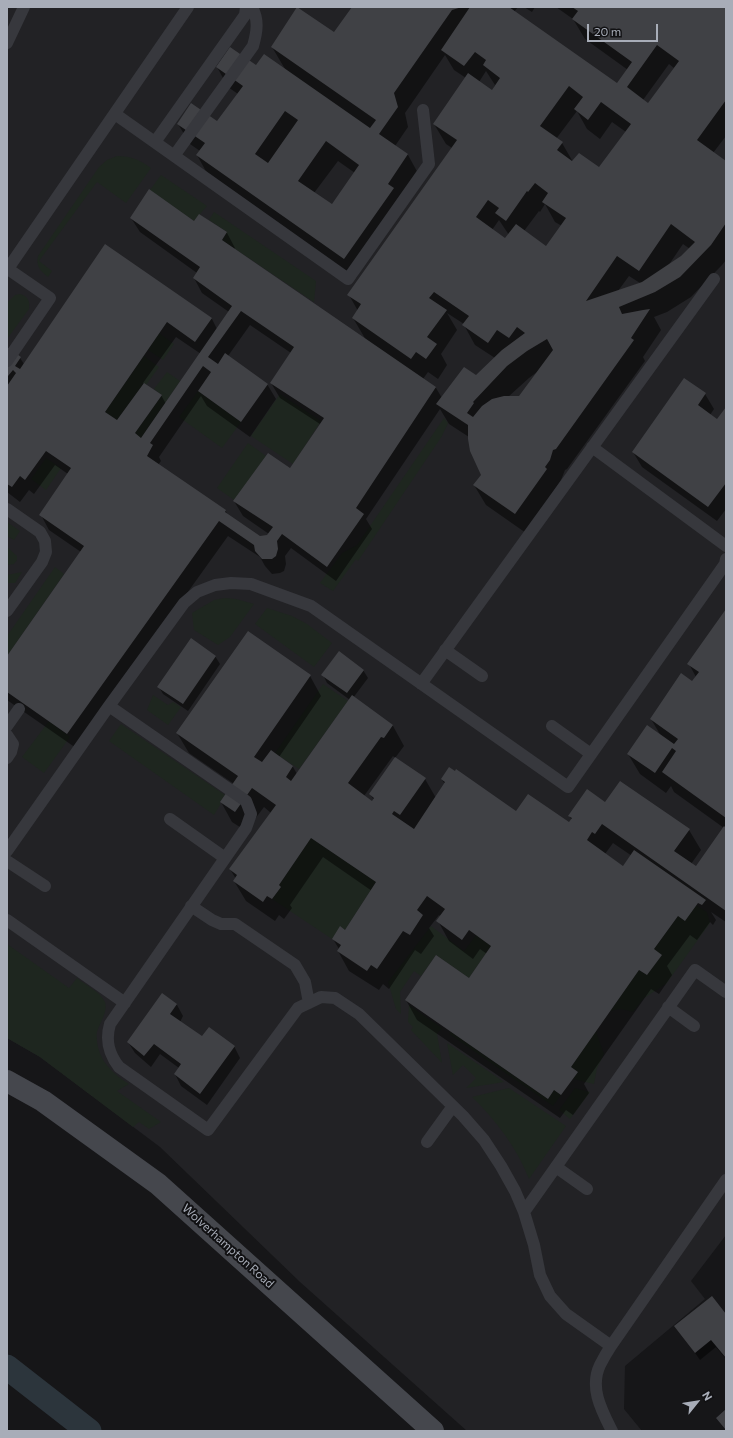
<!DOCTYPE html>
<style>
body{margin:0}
#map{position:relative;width:733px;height:1438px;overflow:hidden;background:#161618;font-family:Commissioner,sans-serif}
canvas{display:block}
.frame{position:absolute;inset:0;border:8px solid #a8adb8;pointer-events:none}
.north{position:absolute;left:677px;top:1382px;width:40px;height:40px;-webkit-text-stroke:3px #111113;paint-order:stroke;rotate:60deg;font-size:11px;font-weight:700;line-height:16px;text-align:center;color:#a8adb8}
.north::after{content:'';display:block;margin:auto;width:14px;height:18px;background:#a8adb8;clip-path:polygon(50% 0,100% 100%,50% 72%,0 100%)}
.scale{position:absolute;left:587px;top:24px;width:71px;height:18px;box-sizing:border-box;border:2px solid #a8adb8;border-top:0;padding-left:5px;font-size:12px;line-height:14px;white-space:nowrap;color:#a8adb8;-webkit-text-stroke:3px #111113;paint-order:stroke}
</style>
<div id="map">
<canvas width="733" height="1438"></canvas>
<div class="frame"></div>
<div class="north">N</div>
<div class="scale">20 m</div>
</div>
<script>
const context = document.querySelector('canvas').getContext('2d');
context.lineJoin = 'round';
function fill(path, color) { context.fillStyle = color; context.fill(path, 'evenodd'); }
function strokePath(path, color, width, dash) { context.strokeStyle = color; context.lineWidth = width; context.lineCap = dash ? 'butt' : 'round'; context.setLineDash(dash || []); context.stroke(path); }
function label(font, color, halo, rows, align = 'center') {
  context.font = font + ' Commissioner,sans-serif'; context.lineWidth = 4; context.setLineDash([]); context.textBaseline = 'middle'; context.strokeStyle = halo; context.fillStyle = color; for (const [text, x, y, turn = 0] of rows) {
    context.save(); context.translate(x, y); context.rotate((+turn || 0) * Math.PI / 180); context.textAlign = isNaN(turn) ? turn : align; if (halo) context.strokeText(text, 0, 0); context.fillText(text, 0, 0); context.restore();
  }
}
const built = new Path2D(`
 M7 7H726V1235L691 1281 705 1299 625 1366 624 1409 642 1431H467L300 1282 160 1147 40 1057 7 1038Z`);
const green = new Path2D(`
 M117 156C131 156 140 160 151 168L126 203 97 182 39 261 52 271 48 277C40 271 36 266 38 256L99 167 107 160Z
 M161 175 207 206 194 221 150 190Z
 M214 212 316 281 314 302 222 240 227 232 209 220Z
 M20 294C28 296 30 301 29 309L7 339V303L15 295Z
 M159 333 174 344 163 360 148 350Z
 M144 356 159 367 146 385 144 383 117 420 105 412Z
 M167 372 180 381 141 438 135 433 162 395 154 389Z
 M198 391 241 422 222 448 179 417Z
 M280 394 321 421 293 464 251 436Z
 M444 418 448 423 442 436 358 561 356 559 333 591 320 583 342 553 357 545Z
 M248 443 266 456 234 500 217 488Z
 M46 458 61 468 46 490 31 479Z
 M7 522 20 531 14 540 7 536Z
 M7 547 17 556V560L14 564 7 565Z
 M55 567 64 574 7 656V636Z
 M22 572 15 583H7V575Z
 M225 598 236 599 254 604 230 637 218 645 194 630 192 613 214 600Z
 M267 608 292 616 307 624 332 643 314 667 255 624Z
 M323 684 348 701 299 769 275 753Z
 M153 695 168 705 173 702 181 707 168 725 147 710Z
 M49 721 70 737 44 773 22 757Z
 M121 724 225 795 220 802V805L214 815 109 741Z
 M311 838 376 882 345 930 340 927 332 939 272 899 281 887 279 885Z
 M696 905 707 912 710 923 666 984 644 998 633 1012 621 1009 610 1011 639 970 647 975 661 955 654 949 678 916 685 921Z
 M431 926 464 951 476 935 491 946 469 978 436 955 421 976 414 971 400 992 401 1014 396 1009 388 982Z
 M7 944 69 988 77 978C85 985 101 992 105 1002 108 1012 100 1022 97 1032 96 1035 97 1038 97 1041 99 1061 113 1074 129 1084L117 1091 161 1122 149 1129 139 1122 133 1127 40 1057 7 1038Z
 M409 1005 442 1028 437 1034 442 1063 411 1030 413 1027 408 1022Z
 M596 1031 604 1054 597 1068 594 1084 573 1079 578 1072 571 1067Z
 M451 1032 548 1099 554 1090 561 1095 553 1106 449 1034Z
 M447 1043 504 1082 466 1088 476 1078 463 1065 453 1075Z
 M509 1088 566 1126 529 1179C517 1148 496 1120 472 1097Z
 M575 1088 590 1092 570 1119 559 1110Z`);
const shadow = new Path2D(`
 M354 7H518L514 12 618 85 628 70 585 39 573 19 556 7H726V136L713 153 726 162V260L722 265 691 297 667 312 654 317 661 330 643 357 645 361 567 469 565 470 561 480 526 533 486 505 474 485 482 475 469 437 449 424 440 409 366 519 372 529 336 581 291 548 285 556 286 564 284 571 280 573 272 574 265 566 260 557 228 536 76 748 7 700V658L81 552 49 530 41 515 68 474 55 465 34 494 29 490 20 502 7 492V388L9 385 7 384V349L20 358 24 364 105 246 212 319 217 329 229 312 202 293 194 278 197 273 140 232 131 218 194 222 200 215 227 233 235 248 234 249 366 340 353 318 358 311 349 295 452 148 446 144 434 124 466 78 454 70 445 55 405 113 408 127 395 146 408 155 419 175 356 278 208 175 197 155 200 151 190 144 178 124 218 122 238 94 228 87 217 67 257 66 285 69 272 47 335 34ZM669 64 674 68 648 104 643 100ZM486 71 495 85 492 92 479 82ZM577 111 587 129 600 139 612 122 626 132 599 169 573 162 562 143 556 139ZM338 161 355 173 332 205 314 193ZM545 204 555 222 562 226 547 248 524 231 539 211 540 212ZM499 220 509 235 506 240 492 230ZM683 244 690 249 682 256 668 266ZM629 276 640 283 618 291ZM447 313 464 324V325L475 345 495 358 476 376 442 398 436 388 423 379 428 372 438 379 447 365 441 354 457 330ZM250 325 291 353 271 383 280 398 320 424 290 469 234 501 243 516 269 534 268 536 260 537 229 517 225 510 158 465 161 461 159 457 201 396 207 406 250 437 276 399 267 384 228 356ZM176 337 201 354 166 404 161 395 143 383ZM537 372 520 397H508L529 378Z
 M524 7H535L532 12Z
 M684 379 705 394 714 409 710 415 717 420 726 409V509L717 521 642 467 633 452Z
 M726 611V922L711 912 716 920 713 925 710 922 697 940 690 935 667 966 672 975 659 994 651 989 584 1084 589 1093 573 1115 566 1110 560 1118 417 1020 406 1000 469 980 487 954 480 949 473 959 449 941 438 921 441 917 439 915 429 928 434 936 421 954 415 950 389 989 383 984 379 990 349 971 338 951 339 949 333 939 345 931 372 891 323 857 290 905 292 908 284 919 279 915 275 921 246 901 234 881 236 879 230 869 271 813 264 807 246 831 232 822 221 802 234 784 189 753 177 733 310 676 321 696 279 757 293 767 297 774 350 700 327 683 323 675 363 670 368 678 353 698 393 726 404 746 395 758 393 756 364 796 373 802 374 800 370 794 425 779 436 798 445 784 442 780 516 813 569 824 572 820 569 816 605 804 689 830 701 850 691 864 696 868 724 828 674 792 671 786 666 793 640 774 628 754 661 736 651 719 692 682 696 677 689 664ZM613 843 632 856 624 867 605 854Z
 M215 656 220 664 188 711 163 694 159 687Z
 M162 995 177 1005 183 1016 180 1022 202 1038 234 1046 240 1058 207 1105 181 1086 175 1074 179 1068 160 1054 151 1067 135 1053 128 1042Z
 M726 1316V1359L716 1347 700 1360 676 1326Z`);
const canal = new Path2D(`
 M7 1367 89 1431`);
const building = new Path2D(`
 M297 7 334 32 352 7H462L452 10 394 93 398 107 379 134 408 154 388 184 394 188 344 259 196 155 205 143 177 124 191 103 217 121 243 86 216 67 230 47 256 65 264 54 370 128 376 120 271 47ZM285 111 298 120 268 163 255 154ZM326 141 359 165 332 204 298 181Z
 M470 7H509L617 83 632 62 572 19 578 11 572 7H726V100L697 140 726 161V223L711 245 680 277 655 292 619 307 622 314 643 310 650 309 631 338 634 340 556 449 553 450 550 460 545 467 547 469 515 514 473 485 481 475 470 451 468 439V425L436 404 464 367 476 375 502 350 525 333 517 327 509 338 497 330 488 343 462 325 469 316 434 292 429 298 447 310 427 337 437 344 426 359 416 352 411 359 352 318 361 304 347 295 457 140 433 124 468 73 492 90 500 78 483 65 486 60 475 52 464 66 441 50ZM657 45 679 61 648 103 627 87ZM569 86 583 97 574 109 588 120 601 102 631 124 599 167 579 153 572 161 557 150 563 142 540 126ZM535 183 548 193 542 202 566 218 546 246 516 224 505 238 476 217 488 200 499 208 495 213 506 221 527 191 528 192ZM671 224 695 242 681 256 642 282 586 301 617 256 639 271ZM547 339 553 350 519 396H504L492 399 482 406 473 417 467 413 474 403 473 402 507 366 527 351Z
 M149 189 194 221 199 214 227 232 222 240 436 387 356 508 364 514 327 567 282 534 277 541 278 549 276 556 272 559H262L255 551 254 545 219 521 67 734 7 692V656L84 546 39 515 71 468 46 451 25 480 20 476 12 487 7 484V386L16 373 13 370 8 376H7V347L21 357 15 366 20 369 105 244 212 318 195 342 167 322 105 412 117 420 144 383 162 395 135 433 141 438 232 306 193 278 200 267 130 218ZM241 311 294 347 270 383 324 418 290 468 268 453 233 501 273 527 267 535 260 536 225 512 226 510 147 456 153 445 150 443 203 366 211 372 198 391 241 422 268 384 225 353 218 364 208 357Z
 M684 378 706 393 698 405 717 419 726 407V483L708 507 632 452Z
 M726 609V818L662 772 676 751 672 748 655 773 627 754 647 725 674 744 678 739 650 719 681 673 692 681 699 672 687 664Z
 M248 631 311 675 254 757 262 762 271 750 275 753 293 766 286 777 291 781 352 695 393 725 384 738 381 737 348 783 372 801 374 798 369 794 395 757 426 778 400 815 394 811 392 814 414 829 445 782 441 779 449 767 455 771 456 769 516 811 528 794 569 822 572 818 568 816 587 789 605 802 620 781 690 829 674 851 696 866 724 826 726 828V911L602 824 595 834 592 832 587 840 623 866 634 850 706 900 702 905 698 903 685 921 678 916 654 949 662 955 647 975 639 970 571 1067 578 1072 561 1095 554 1090 548 1099 405 1000 436 955 469 978 491 946 469 930 462 940 436 921 445 909 427 896 417 910 423 915 410 935 403 931 377 969 371 965 367 971 337 951 341 945 332 939 340 926 345 930 376 882 311 838 279 885 281 887 272 899 267 896 263 902 233 881 237 875 229 869 276 805 252 788 235 812 220 802 238 776 176 733Z
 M191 638 216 656 183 704 157 687Z
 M339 651 364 670 347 693 321 675Z
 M162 993 177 1004 170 1014 202 1036 209 1027 235 1046 200 1094 174 1074 181 1064 154 1044 144 1056 127 1042Z
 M712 1296 726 1314V1358L711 1340 695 1353 674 1326Z
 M726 1409V1430L716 1418Z`);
const lane = new Path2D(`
 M7 43 24 7
 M115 114 348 279 429 164 423 110
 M155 142 245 15 246 7
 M174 156 253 46C257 32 259 20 252 7
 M7 270 188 7
 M7 361 50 298 8 269
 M592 447 726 546
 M7 509 40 532 45 541 46 552 42 562 7 611
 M445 650 482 676
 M421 684 714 279
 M109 706 246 801 251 814 246 828 110 1024C105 1041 109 1054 119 1067L208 1130 298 1008 321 997 335 998 359 1014 463 1116 484 1140 501 1166 515 1191 524 1212 534 1245 540 1275 550 1296 566 1314 611 1346
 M7 726 19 709
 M552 726 591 754
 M7 735 13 744 11 752 7 758
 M170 819 225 858
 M7 851 109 706 184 603 197 592 215 585 231 583 251 584 311 606 568 787 725 564 726 559
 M7 861 45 886
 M191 906 212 920 221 924H235L295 965 305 982 309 1003
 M7 920 125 1003
 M668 1007 694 1026
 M427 1142 453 1106
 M556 1167 587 1189
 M524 1212 695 970 726 992
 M612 1431C602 1411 589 1388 600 1365 603 1359 607 1352 611 1346L726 1180`);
const secondary = new Path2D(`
 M7 1081 43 1101 158 1184 433 1431`);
const streetNames = [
 ["Wolverhampton Road",228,1246,42]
];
fill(built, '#222225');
fill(green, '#1e261f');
fill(shadow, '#0007');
strokePath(canal, '#2c353c', 25);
fill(building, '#404145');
strokePath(lane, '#37383d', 12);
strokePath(secondary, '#45474d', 22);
label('12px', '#a8adb8', '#111113', streetNames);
</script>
